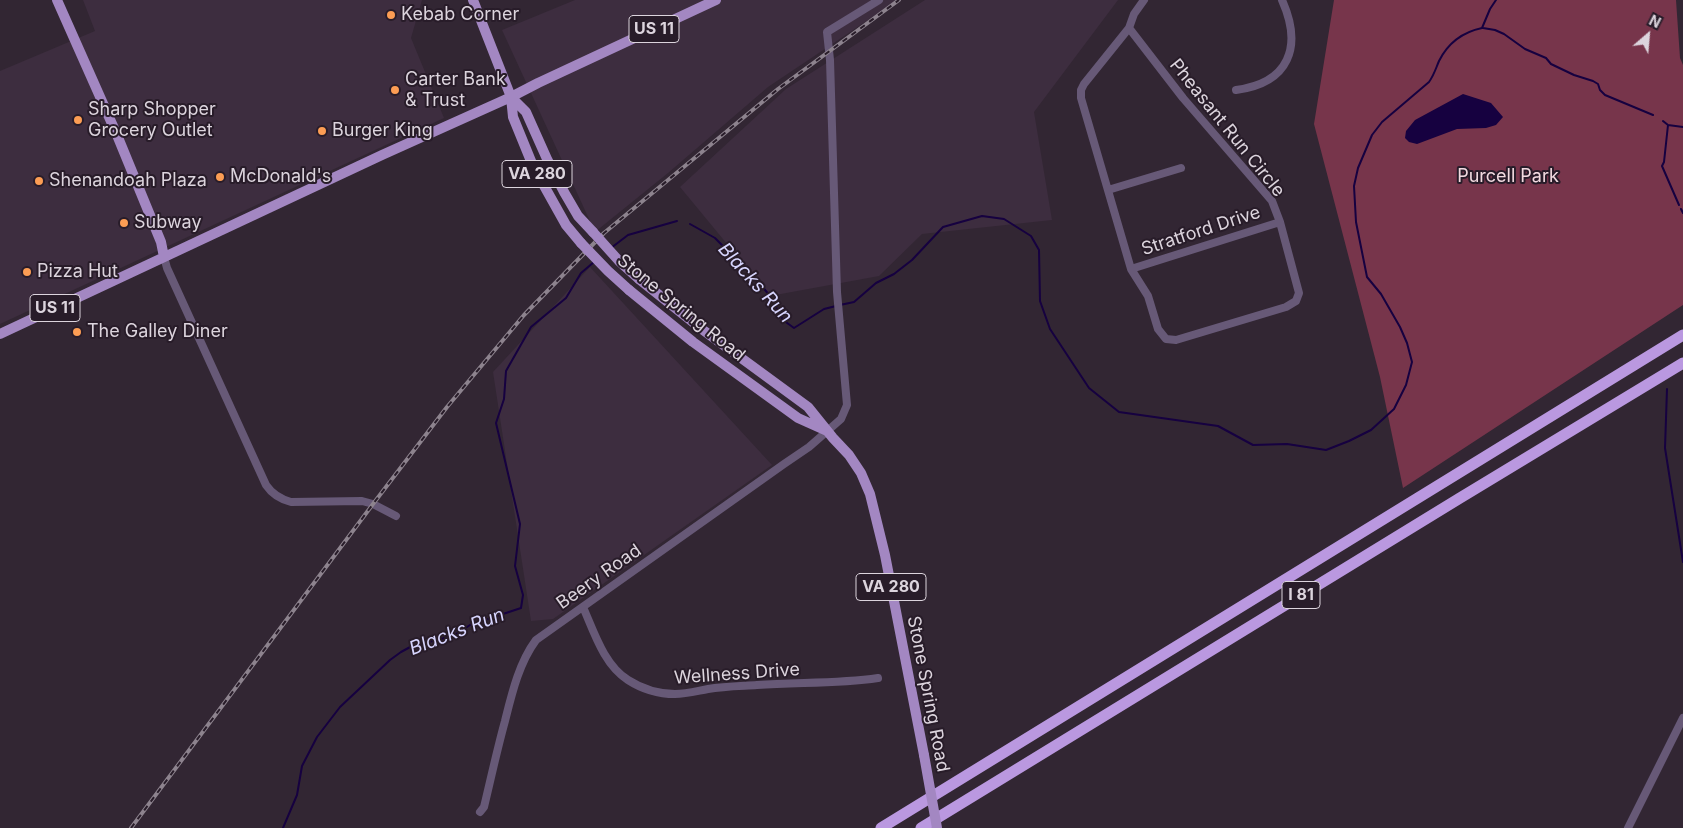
<!DOCTYPE html>
<style>
body{margin:0}
#map{position:relative;width:1683px;height:828px;overflow:hidden;background:#322633;font-family:Inter,sans-serif}
canvas{display:block}
.north{position:absolute;left:1623px;top:10px;width:50px;height:50px;-webkit-text-stroke:4px #281c29;paint-order:stroke;rotate:27deg;font-size:14px;font-weight:700;line-height:20px;text-align:center;color:#dcd4dd}
.north::after{content:'';display:block;margin:auto;width:18px;height:22px;background:#dcd4dd;clip-path:polygon(50% 0,100% 100%,50% 72%,0 100%)}
</style>
<div id="map">
<canvas width="1683" height="828"></canvas>
<div class="north">N</div>
</div>
<script>
const context = document.querySelector('canvas').getContext('2d');
context.lineJoin = 'round';
function fill(path, color) { context.fillStyle = color; context.fill(path, 'evenodd'); }
function strokePath(path, color, width, dash) { context.strokeStyle = color; context.lineWidth = width; context.lineCap = dash ? 'butt' : 'round'; context.setLineDash(dash || []); context.stroke(path); }
function label(font, color, halo, rows, align = 'center') {
  context.font = font + ' Inter,sans-serif'; context.lineWidth = 4; context.setLineDash([]); context.textBaseline = 'middle'; context.strokeStyle = halo; context.fillStyle = color; for (const [text, x, y, turn = 0] of rows) {
    context.save(); context.translate(x, y); context.rotate((+turn || 0) * Math.PI / 180); context.textAlign = isNaN(turn) ? turn : align; if (halo) context.strokeText(text, 0, 0); context.fillText(text, 0, 0); context.restore();
  }
}
const built = new Path2D(`
 M83 0H422L411 38 444 118 0 324V71L95 31Z
 M575 0H898L768 87 668 173 595 232 502 30Z
 M925 0H1118L1034 112 1052 220 922 234 879 276 770 296 680 187 786 89Z
 M590 267 772 465 553 619 531 621 493 372Z`);
const green = new Path2D(`
 M1334 0H1676L1680 58 1683 65V305L1403 488 1380 377 1314 124Z`);
const water = new Path2D(`
 M1463 94 1491 103 1503 117 1496 125 1486 128 1457 129 1417 144 1409 142 1405 138 1406 131 1415 120Z`);
const stream = new Path2D(`
 M1483 28 1495 30 1504 34 1525 49 1546 58 1551 64 1574 75 1593 81 1598 84 1600 90 1605 95 1653 115
 M1663 121 1668 125 1683 127
 M1668 125 1664 162 1662 166 1679 205
 M1681 209 1683 213
 M690 224 715 238 761 285 770 296 783 320 794 328 824 309 836 306
 M611 248 628 235 677 221
 M840 305 854 302 876 283 894 274 912 260 943 227 982 216 1004 219 1031 236 1039 250 1040 301 1050 329 1089 388 1119 412 1218 426 1253 445 1287 444 1326 450 1349 441 1371 430 1394 409 1406 385 1412 362 1407 343 1400 327 1381 294 1367 277 1356 222 1354 186 1358 168 1372 135 1382 122 1429 82C1434 75 1436 68 1439 61 1448 43 1463 32 1482 28L1490 9 1496 0
 M1667 389 1665 448 1683 562
 M283 828 297 795 302 766 317 737 340 707 390 660 401 652 412 646 453 636 470 625 521 608 523 595 515 566 520 524 496 423 504 399 506 371 531 327 566 298 581 273 594 262`);
const minor = new Path2D(`
 M1129 28 1183 98 1272 201 1280 222 1299 293 1296 301 1286 307 1176 340 1166 339 1158 329 1148 296 1131 269 1081 98V90L1084 84Z
 M1129 28 1134 14 1144 0
 M1236 90C1289 83 1303 47 1282 0
 M1108 190 1181 168
 M164 257 167 268 266 485C272 494 280 499 291 502L362 501 373 504 396 516
 M1131 269 1280 222
 M583 607C594 632 604 665 628 680 642 689 658 694 675 694 686 694 697 691 708 689 724 686 741 686 757 685 799 682 837 684 878 678
 M480 812 484 807C491 778 497 750 505 721 512 693 519 663 536 640L784 464 809 447 841 419 847 405 837 292 830 60 827 32 879 0
 M1628 828 1683 718`);
const major = new Path2D(`
 M57 0 117 135 161 242 164 257
 M473 0 511 97 513 117 533 166 566 225 581 243
 M511 97 526 112 547 159 564 192 578 216 593 232
 M639 279 703 330 808 407 833 438 849 455 861 473 870 494 885 555 924 755
 M629 290 693 342 798 418 827 431
 M0 334 382 155 511 97 538 83 716 0`);
const highway = new Path2D(`
 M881 828 1683 335
 M921 828 1460 498 1683 363`);
const rail = new Path2D(`
 M131 828 373 504 447 407 524 315 604 233 778 89 899 0`);
const majorBridge = new Path2D(`
 M593 232 619 261 639 279
 M581 243 608 271 629 290
 M924 755 937 828`);
const markers = [
 [391,15,5,"#fc9d54"],
 [395,90,5,"#fc9d54"],
 [78,120,5,"#fc9d54"],
 [322,131,5,"#fc9d54"],
 [220,177,5,"#fc9d54"],
 [39,181,5,"#fc9d54"],
 [124,223,5,"#fc9d54"],
 [27,272,5,"#fc9d54"],
 [77,332,5,"#fc9d54"]
];
const shields = [
 [654,29,50],
 [537,174,70],
 [55,308,50],
 [891,587,70],
 [1301,595,38]
];
const shieldNames = [
 ["US 11",654,29],
 ["VA 280",537,174],
 ["US 11",55,308],
 ["VA 280",891,587],
 ["I 81",1301,595]
];
const poiNames = [
 ["Kebab Corner",401,15],
 ["Carter Bank",405,80],
 ["& Trust",405,101],
 ["Sharp Shopper",88,110],
 ["Grocery Outlet",88,131],
 ["Burger King",332,131],
 ["McDonald's",230,177],
 ["Shenandoah Plaza",49,181],
 ["Subway",134,223],
 ["Pizza Hut",37,272],
 ["The Galley Diner",87,332]
];
const streetNames = [
 ["Pheasant Run Circle",1227,128,51],
 ["Stratford Drive",1201,231,-18],
 ["Stone Spring Road",681,308,39],
 ["Beery Road",599,577,-35],
 ["Wellness Drive",737,674,-4],
 ["Stone Spring Road",928,694,79]
];
const parkNames = [
 ["Purcell Park",1508,177]
];
const waterNames = [
 ["Blacks Run",755,283,48],
 ["Blacks Run",457,632,-21]
];
fill(built, '#3d2d3f');
fill(green, '#77354b');
fill(water, '#160140');
strokePath(stream, '#160140', 2);
strokePath(minor, '#675977', 8);
strokePath(major, '#a387c2', 10);
strokePath(highway, '#ba98e0', 11);
strokePath(rail, '#8d838e', 4);
strokePath(rail, '#281c29', 2, [5.5]);
strokePath(majorBridge, '#a387c2', 10);
for (const [x, y, r, color] of markers) { const dot = new Path2D(); dot.arc(x, y, r, 0, 2 * Math.PI); context.fillStyle = color; context.fill(dot); strokePath(dot, '#281c29', 2); }
for (const [x, y, w] of shields) { const box = new Path2D(); box.roundRect(x - w / 2, y - 13.5, w, 27, 4); context.fillStyle = '#281c29'; context.fill(box); strokePath(box, '#dcd4dd', 1); }
label('bold 16px', '#dcd4dd', null, shieldNames);
label('18px', '#dcd4dd', '#281c29', poiNames, 'left');
label('18px', '#dcd4dd', '#281c29', streetNames);
label('18px', '#f2dae0', '#281c29', parkNames);
label('italic 19px', '#d7d5fe', '#281c29', waterNames);
</script>
